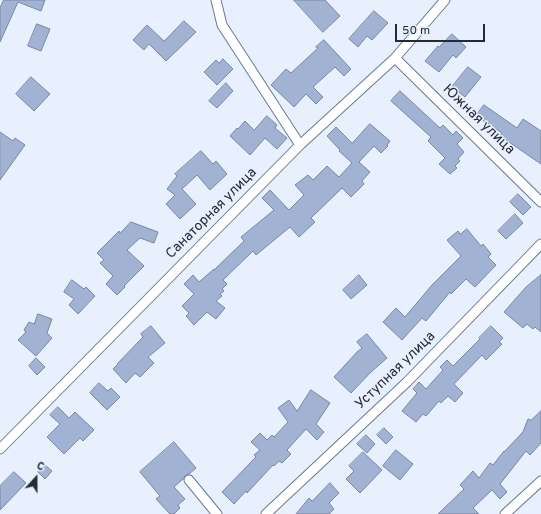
<!DOCTYPE html>
<meta charset="utf-8">
<style>
body{margin:0}
#map{position:relative;width:541px;height:514px;overflow:hidden;background:#e9f0fd;font-family:Overpass,sans-serif}
canvas{display:block}
.north{position:absolute;left:16px;top:458px;width:40px;height:40px;-webkit-text-stroke:3px #e9f0fd;paint-order:stroke;rotate:21deg;font-size:11px;font-weight:700;line-height:16px;text-align:center;color:#242a36}
.north::after{content:'';display:block;margin:auto;width:14px;height:18px;background:#242a36;clip-path:polygon(50% 0,100% 100%,50% 72%,0 100%)}
.scale{position:absolute;left:395px;top:24px;width:90px;height:18px;box-sizing:border-box;border:2px solid #242a36;border-top:0;padding-left:5px;font-size:12px;line-height:14px;white-space:nowrap;color:#242a36;-webkit-text-stroke:3px #e9f0fd;paint-order:stroke}
</style>
<div id="map">
<canvas width="541" height="514"></canvas>
<div class="north">С</div>
<div class="scale">50 m</div>
</div>
<script>
const context = document.querySelector('canvas').getContext('2d');
context.lineJoin = 'round';
function fill(path, color) { context.fillStyle = color; context.fill(path, 'evenodd'); }
function strokePath(path, color, width, dash) { context.strokeStyle = color; context.lineWidth = width; context.lineCap = dash ? 'butt' : 'round'; context.setLineDash(dash || []); context.stroke(path); }
function label(font, color, halo, rows, align = 'center') {
  context.font = font + ' Overpass,sans-serif'; context.lineWidth = 3; context.setLineDash([]); context.textBaseline = 'middle'; context.strokeStyle = halo; context.fillStyle = color; for (const [text, x, y, turn = 0] of rows) {
    context.save(); context.translate(x, y); context.rotate((+turn || 0) * Math.PI / 180); context.textAlign = isNaN(turn) ? turn : align; if (halo) context.strokeText(text, 0, 0); context.fillText(text, 0, 0); context.restore();
  }
}
const building = new Path2D(`
 M4 0H45L41 11 18 2 0 42V8Z
 M294 0H325L340 16 323 32Z
 M374 11 388 23 372 40 367 36 358 47 349 39Z
 M184 21 196 32 166 61 149 44 144 50 133 40 147 25 164 41Z
 M37 24 50 29 41 51 28 46Z
 M452 34 466 47 456 58 453 55 439 72 425 61 438 46 439 47Z
 M324 40 351 69 344 76 335 67 313 87 323 97 316 104 306 94 294 107 271 85 286 69 291 73 318 48 316 47Z
 M223 59 233 69 217 85 204 72 216 60 219 63Z
 M468 67 481 77 465 97 452 87Z
 M31 77 50 94 34 111 16 94Z
 M226 83 233 91 217 108 209 101Z
 M400 91 440 128 443 125 453 135 456 131 463 138 457 144 464 152 458 159 460 161 455 166 457 168 450 174 439 164 445 158 428 141 431 137 391 101Z
 M484 105 517 128 523 119 541 131V164L500 136 502 133 476 116Z
 M267 116 277 125 275 128 287 138 277 149 265 138 250 155 230 136 237 128 238 129 245 121 254 130Z
 M370 124 390 141 387 145 388 146 381 153 374 146 359 162 370 172 362 181 364 184 351 197 342 188 311 218 315 222 299 237 290 227 256 255 253 251 223 280 227 284 222 289 224 291 220 294 222 296 216 301 225 308 216 319 207 312 194 325 186 316 189 313 182 306 194 294 184 284 193 275 199 282 214 269V270L244 241 241 237 274 210 262 198 270 190 289 210 304 195 295 185 308 175 313 180 327 166 339 177 352 163 339 151 340 150 327 136 336 127 352 143Z
 M0 132 13 141 15 138 25 145 0 180Z
 M201 151 213 164 216 161 227 174 210 190 197 175 182 189 196 204 180 219 166 204 175 195 167 189 177 176 175 174Z
 M518 194 531 207 523 215 510 202Z
 M515 214 523 223 506 239 498 231Z
 M131 222 158 232 154 243 140 238 127 250 144 266 124 286 125 287 117 295 106 284 113 276 100 263 104 260 97 253 119 231 120 233Z
 M467 229 481 246 483 244 491 254 488 257 496 265 475 287 466 279 451 294 450 292 426 321 422 318 402 340 383 322 396 308 405 317 432 285 461 256 447 240 458 231 460 234Z
 M359 275 367 285 351 299 343 290Z
 M541 275V332L535 327 533 329 527 324 523 328 504 312 526 287Z
 M72 280 84 289 86 287 95 296 78 314 69 305 74 299 64 292Z
 M38 314 52 319 47 333 52 338 36 356 18 340 26 332 24 330 29 322 34 324Z
 M151 326 165 343 148 357 154 363 140 377 135 373 126 383 113 369 118 364H117L143 337 141 334Z
 M491 326 503 338 499 342 502 344 486 360 482 355 454 384 463 393 455 402 448 396 441 403 439 401 426 416 423 414 416 422 402 411 417 393 413 389 419 382 426 389 443 370 440 367 447 360 453 366 480 339 479 338Z
 M367 334 387 358 371 372 351 393 334 377 357 352 362 348 357 342Z
 M36 358 45 367 37 375 29 366Z
 M99 383 108 391 111 388 120 397 107 410 90 393Z
 M311 390 330 403 316 424 324 432 317 440 306 429 287 450 291 454 282 463 279 461 274 466 273 465 247 493 246 491 234 504 222 492 256 457 254 455 260 450 251 442 260 433 267 440 272 435 274 437 288 422 278 408 289 400 297 411Z
 M58 407 69 418 75 412 94 430 83 441 80 438 64 454 47 437 60 424 50 415Z
 M541 411V443L530 455 526 451 500 484 507 492 500 499 492 490 473 508 479 514H438L464 489 460 485 473 471 479 478 490 463 493 465 504 451V452L523 432 528 419 531 420Z
 M384 428 393 437 386 444 377 435Z
 M366 435 375 444 367 453 357 444Z
 M174 442 196 468 189 474 185 476 183 479 174 487 185 499 178 505 180 508 174 514H170L156 499 160 496 140 472Z
 M396 450 413 464 400 480 383 466Z
 M363 452 382 470 360 493 346 479 354 471 349 466Z
 M45 465 52 471 45 479 38 472Z
 M14 472 26 483 0 510V486Z
 M330 483 339 493 329 503 334 509 329 514H296L309 498 312 501Z`);
const street = new Path2D(`
 M216 0 222 25 300 145
 M395 58 541 202
 M0 449 300 145 395 58 445 0
 M189 480 217 514
 M266 514 407 382 541 244
 M505 514 541 481`);
const streetNames = [
 ["Южная улица",478,120,44],
 ["Санаторная улица",212,214,-45],
 ["Уступная улица",396,371,-44]
];
fill(building, '#a2b2d2');
strokePath(building, '#7787a4', 1);
strokePath(street, '#697895', 11);
strokePath(street, '#fff', 9);
label('14px', '#242a36', '#e9f0fd', streetNames);
</script>
